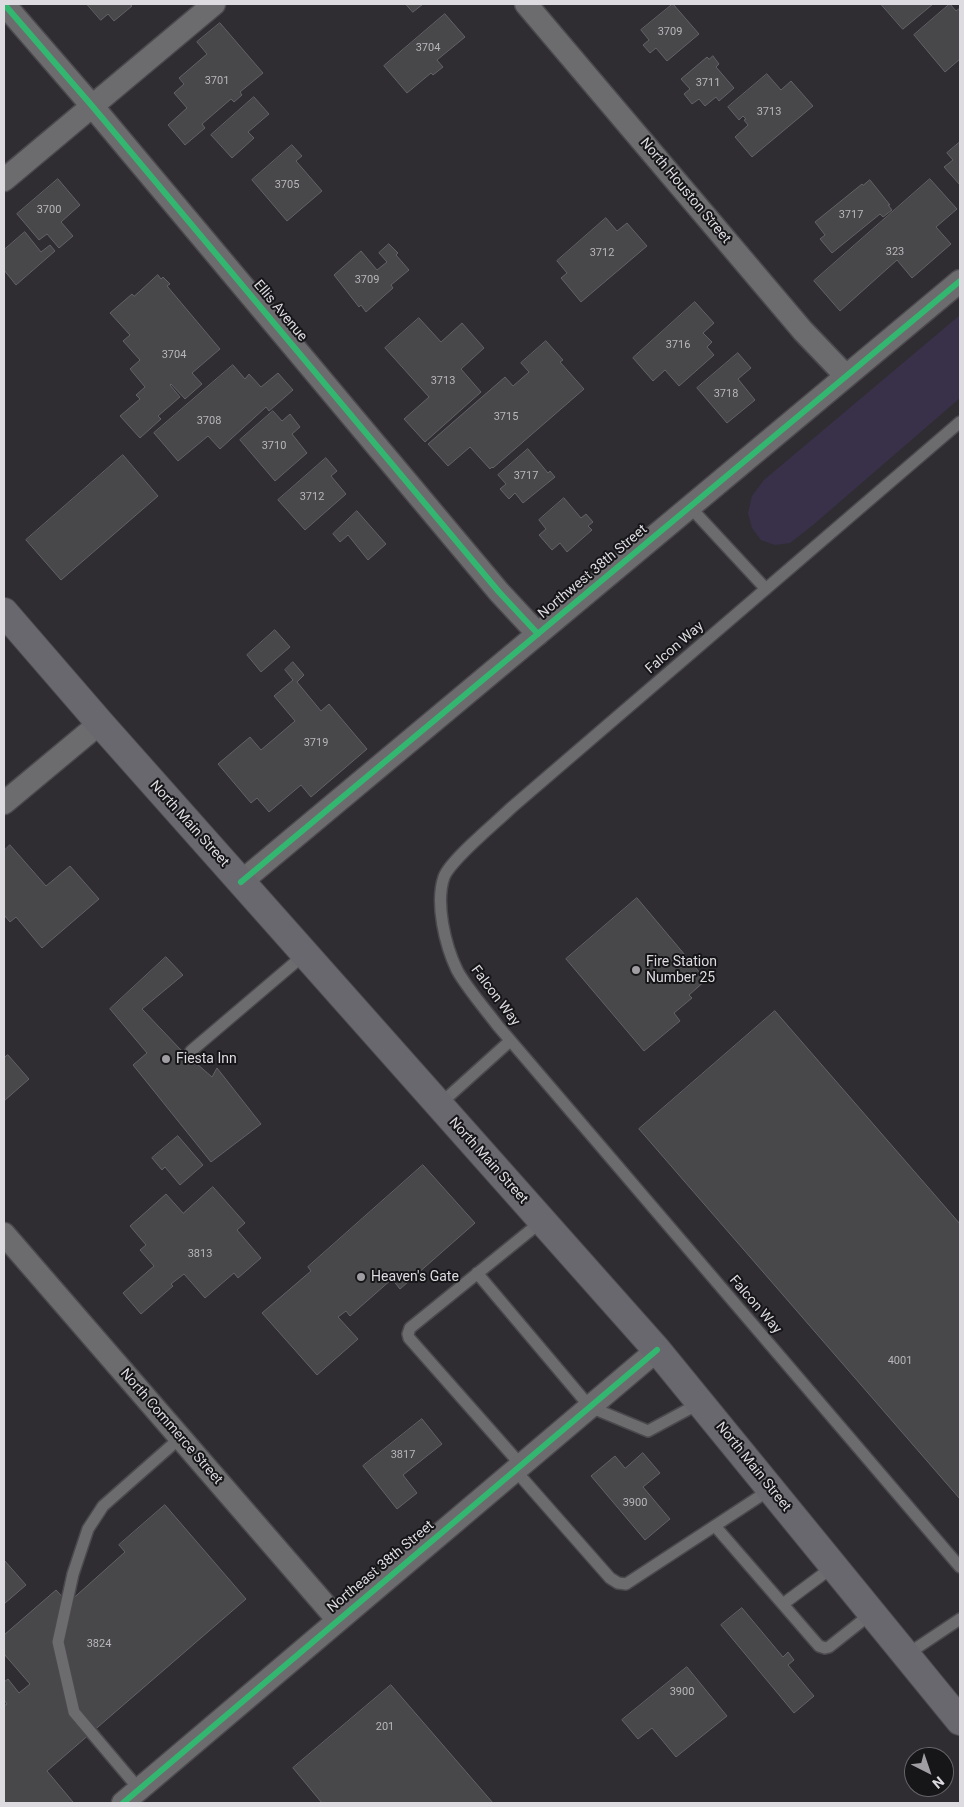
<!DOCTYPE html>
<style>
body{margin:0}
#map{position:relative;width:964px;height:1807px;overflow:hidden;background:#2f2d32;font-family:Roboto,sans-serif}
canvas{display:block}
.frame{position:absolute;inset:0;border:5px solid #dddbe0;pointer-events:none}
.north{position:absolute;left:904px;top:1747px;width:50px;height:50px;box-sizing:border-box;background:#161518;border:1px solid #666468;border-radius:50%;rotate:139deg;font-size:14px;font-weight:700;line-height:20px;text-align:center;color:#dddbe0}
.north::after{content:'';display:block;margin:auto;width:18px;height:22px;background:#a09ea3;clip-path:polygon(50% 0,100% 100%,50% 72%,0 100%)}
</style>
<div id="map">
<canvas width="964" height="1807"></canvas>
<div class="frame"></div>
<div class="north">N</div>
</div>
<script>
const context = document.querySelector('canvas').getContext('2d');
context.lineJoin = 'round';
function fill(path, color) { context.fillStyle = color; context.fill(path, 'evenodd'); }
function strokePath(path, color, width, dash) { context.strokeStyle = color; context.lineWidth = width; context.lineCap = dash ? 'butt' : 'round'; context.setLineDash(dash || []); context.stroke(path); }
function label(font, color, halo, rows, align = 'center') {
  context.font = font + ' Roboto,sans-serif'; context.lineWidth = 4; context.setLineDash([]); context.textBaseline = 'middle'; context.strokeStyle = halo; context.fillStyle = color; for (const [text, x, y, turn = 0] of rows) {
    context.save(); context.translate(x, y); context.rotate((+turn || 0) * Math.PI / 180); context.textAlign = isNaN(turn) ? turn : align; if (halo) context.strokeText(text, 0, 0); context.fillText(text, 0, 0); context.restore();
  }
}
const green = new Path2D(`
 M960 315V398L813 525 790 543 775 545 761 540 752 528 748 513 752 496 764 480Z`);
const building = new Path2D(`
 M87 4H129L132 6 114 21 108 14 101 20Z
 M406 4H423L413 12Z
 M673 4 699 34 667 61 656 48 650 53 643 45 649 40 641 30Z
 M881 4H933L903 29Z
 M950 4 956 11 960 8V59L945 72 914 35Z
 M445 14 465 37 437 60 443 67 433 75 431 73 407 93 384 66Z
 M220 23 263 73 240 92 242 95 234 102 231 99 202 124 205 128 185 145 168 125 187 108 174 93 184 84 179 78 207 54 197 42Z
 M713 56 719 64 716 67 734 88 719 101 716 97 705 106 699 99 692 104 684 94 690 89 681 79 707 57 709 59Z
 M767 74 781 90 791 81 813 106 752 157 735 137 748 125 744 120 746 119 743 116 739 120 728 107Z
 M254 97 269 114 248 132 254 138 232 158 211 135Z
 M960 142V185L944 167 953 160 947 153Z
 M292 145 302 156 296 161 322 191 287 221 252 180Z
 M58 179 80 205 61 222 73 236 59 248 47 234 39 240 17 214Z
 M930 179 957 209 936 227 951 244 912 278 897 260 840 311 814 281Z
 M870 180 890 205H888L892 210 883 217 880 214 832 253 820 239 825 235 815 222 862 184 863 185Z
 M606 218 617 231 627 223 647 246 581 302 561 278 567 273 557 261Z
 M25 232 41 252 50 245 55 251 16 285 4 270V250Z
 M389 244 398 253 396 255 409 270 391 285 393 288 366 312 361 305 359 307 334 275 361 251 377 270 387 262 379 253Z
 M158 275 161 279 163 277 170 284 167 286 220 349 192 373 202 384 185 399 171 384 170 385 180 397 158 416 161 419 140 438 120 416 140 399 136 395 145 387 130 369 140 360 123 341 130 335 110 313 132 294 134 296Z
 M695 302 714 323 703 333 712 342 707 347 714 355 679 386 665 370 653 381 633 358Z
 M419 318 441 342 462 323 484 348 461 369 481 392 425 442 404 419 429 397 385 348Z
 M546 341 563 360 560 362 584 389 493 468 492 467 490 469 470 447 448 466 428 444 505 377 513 386 529 372 521 363Z
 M738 353 751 368 738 379 755 400 727 423 697 388Z
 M233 365 245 379 249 374 261 387 278 373 293 390 269 411 266 407 220 449 208 436 178 461 154 433Z
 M273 411 282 421 290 414 300 427 292 434 307 453 275 481 240 440Z
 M528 449 548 473 550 471 555 477 523 503 515 493 509 499 500 489 506 484 498 475Z
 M123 455 158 496 61 580 26 540Z
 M326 458 337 471 331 476 346 494 305 530 278 500Z
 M564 498 581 518 586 514 593 522 588 526 592 530 567 552 560 543 552 550 539 535 546 529 539 520Z
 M357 511 386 544 368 560 348 535 340 542 333 534Z
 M275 630 290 647 261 672 247 655Z
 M293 662 304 675 297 682 321 711 329 704 367 749 311 797 301 785 269 812 257 798 251 803 218 764 250 737 261 750 295 721 274 696 293 680 285 670Z
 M10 845 46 886 70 866 99 899 42 948 16 917 10 922 4 915V851Z
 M637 898 706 980 689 995 692 998 674 1013 680 1021 644 1051 566 959Z
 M166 957 183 975 142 1009 180 1049 212 1077 217 1068 261 1124 211 1162 133 1065 147 1053 110 1009Z
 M775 1011 960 1224V1499L639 1129Z
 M8 1055 29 1079 4 1101V1058Z
 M178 1136 203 1165 180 1185 165 1167 162 1170 152 1158Z
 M423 1165 475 1223 400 1289 392 1279 350 1316 346 1311 338 1317 358 1339 317 1375 262 1313 311 1271 308 1267Z
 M213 1187 245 1223 237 1230 261 1258 238 1278 234 1273 205 1298 184 1274 171 1284 173 1286 141 1314 123 1293 154 1266 140 1250 146 1245 130 1226 166 1194 183 1213Z
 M422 1419 442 1444 403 1475 417 1493 397 1509 363 1466Z
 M643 1453 660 1473 643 1487 670 1519 645 1540 591 1476 615 1456 625 1468Z
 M165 1505 246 1599 47 1771 73 1802 72 1803H4V1706L7 1704 4 1700V1682L8 1679 19 1693 30 1684 4 1654V1635L56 1590 68 1603 125 1552 119 1545Z
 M4 1560 26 1585 4 1604Z
 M742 1608 783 1657 788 1652 794 1660 788 1665 814 1696 794 1713 721 1625Z
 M687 1667 727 1716 676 1757 652 1728 638 1739 622 1720Z
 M391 1685 493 1803H322L293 1768Z`);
const service = new Path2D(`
 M960 422 511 808C497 822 450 860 444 877 435 903 445 945 457 970 466 987 486 1010 498 1026L960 1567
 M690 507 766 589
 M191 1051 305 954
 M439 1105 510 1041
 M477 1273 590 1407 648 1431 700 1403
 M521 1465 409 1338 408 1334 410 1328 542 1221
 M515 1470 610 1578 618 1583 626 1584 771 1489
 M715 1526 819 1646 825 1648 829 1647 872 1613
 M783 1604 834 1566
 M906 1655 960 1619
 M139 1789 74 1712 58 1642 73 1574 88 1529 103 1506 180 1438`);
const minor = new Path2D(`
 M4 4 93 107 499 592 538 634
 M526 4 803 331 846 376
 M4 180 214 4
 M4 803 100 723
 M241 882 960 281
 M4 1234 338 1620
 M123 1803 657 1350`);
const primary = new Path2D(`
 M4 612 100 723 657 1350 960 1721`);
const cycleway = new Path2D(`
 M4 4 93 107 499 592 538 634
 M241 882 960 281
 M123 1803 657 1350`);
const markers = [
 [636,970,5,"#a09ea3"],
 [166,1059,5,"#a09ea3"],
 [361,1277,5,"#a09ea3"]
];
const numberNames = [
 ["3709",670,32],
 ["3704",428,48],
 ["3701",217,81],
 ["3711",708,83],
 ["3713",769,112],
 ["3705",287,185],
 ["3700",49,210],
 ["3717",851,215],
 ["323",895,252],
 ["3712",602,253],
 ["3709",367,280],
 ["3716",678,345],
 ["3704",174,355],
 ["3713",443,381],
 ["3718",726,394],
 ["3715",506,417],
 ["3708",209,421],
 ["3710",274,446],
 ["3717",526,476],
 ["3712",312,497],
 ["3719",316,743],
 ["3813",200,1254],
 ["4001",900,1361],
 ["3817",403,1455],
 ["3900",635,1503],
 ["3824",99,1644],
 ["3900",682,1692],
 ["201",385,1727]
];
const streetNames = [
 ["North Houston Street",685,191,50],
 ["Ellis Avenue",280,311,50],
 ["Northwest 38th Street",593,572,-40],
 ["Falcon Way",675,648,-41],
 ["North Main Street",189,824,48],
 ["Falcon Way",495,996,53],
 ["North Main Street",488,1161,48],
 ["Falcon Way",755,1305,49],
 ["North Commerce Street",171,1427,49],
 ["North Main Street",753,1467,51],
 ["Northeast 38th Street",381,1567,-40]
];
const poiNames = [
 ["Fire Station",646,962],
 ["Number 25",646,978],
 ["Fiesta Inn",176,1059],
 ["Heaven's Gate",371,1277]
];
fill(green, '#393149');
fill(building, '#48474a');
strokePath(building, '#636266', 1);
strokePath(service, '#4b494d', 14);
strokePath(minor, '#4b494d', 25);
strokePath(primary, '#4b494d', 30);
strokePath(service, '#6c6c6e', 11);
strokePath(minor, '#6c6c6e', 22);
strokePath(primary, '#6a686f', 28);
strokePath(cycleway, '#33b770', 6);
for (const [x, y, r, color] of markers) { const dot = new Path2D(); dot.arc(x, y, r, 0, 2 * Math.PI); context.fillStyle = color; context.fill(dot); strokePath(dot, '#161518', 2); }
label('11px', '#b8b6ba', null, numberNames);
label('14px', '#dddbe0', '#161518', streetNames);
label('14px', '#dddbe0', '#161518', poiNames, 'left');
</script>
